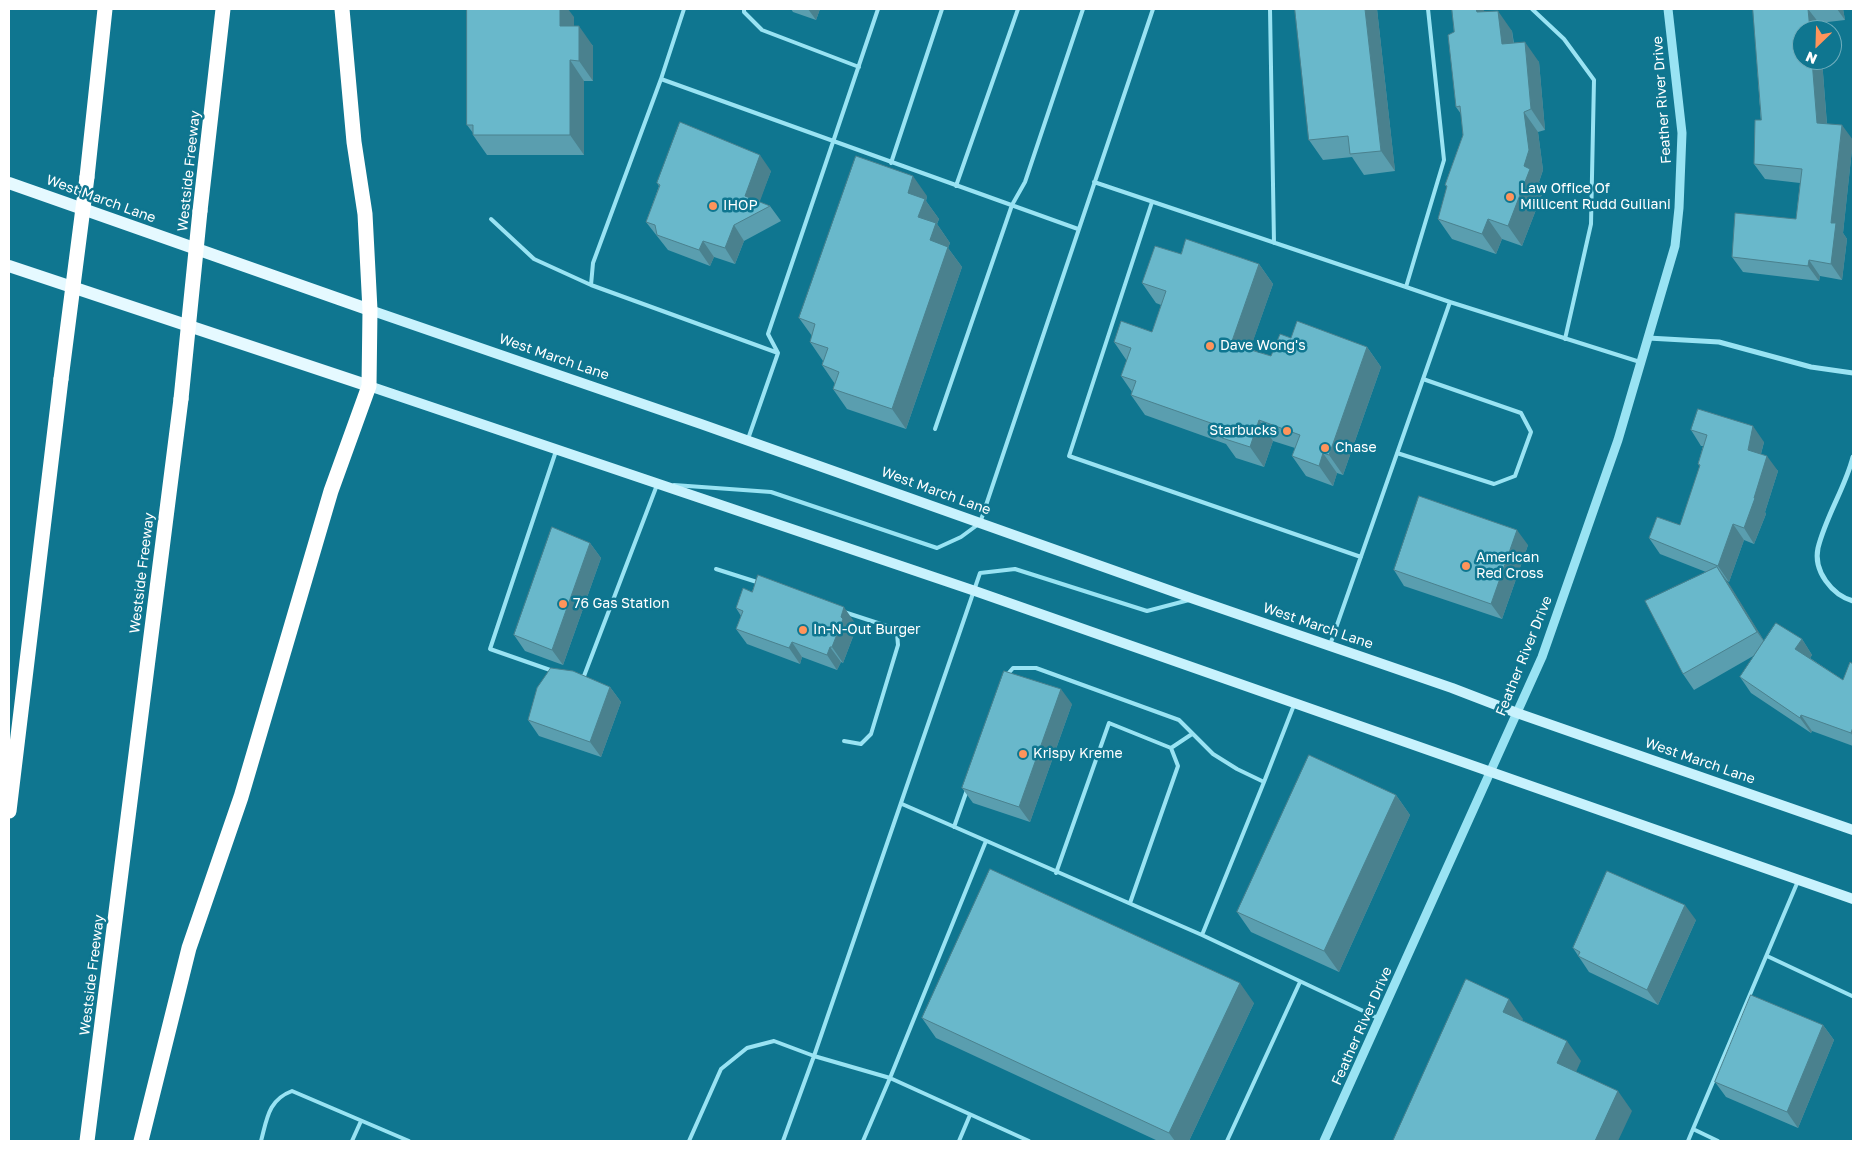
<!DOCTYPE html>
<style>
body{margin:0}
#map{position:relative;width:1862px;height:1150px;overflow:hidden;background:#0f7690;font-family:"Golos Text",sans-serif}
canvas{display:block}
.frame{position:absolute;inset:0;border:10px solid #fff;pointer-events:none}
.north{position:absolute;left:1792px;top:20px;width:50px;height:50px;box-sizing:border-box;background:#0f7690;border:1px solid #6fadbc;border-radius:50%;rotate:204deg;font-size:14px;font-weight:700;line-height:20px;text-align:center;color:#fff}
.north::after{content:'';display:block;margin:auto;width:18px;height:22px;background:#ff945b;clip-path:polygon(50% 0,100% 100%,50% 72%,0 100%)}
</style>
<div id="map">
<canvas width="1862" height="1150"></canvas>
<div class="frame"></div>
<div class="north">N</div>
</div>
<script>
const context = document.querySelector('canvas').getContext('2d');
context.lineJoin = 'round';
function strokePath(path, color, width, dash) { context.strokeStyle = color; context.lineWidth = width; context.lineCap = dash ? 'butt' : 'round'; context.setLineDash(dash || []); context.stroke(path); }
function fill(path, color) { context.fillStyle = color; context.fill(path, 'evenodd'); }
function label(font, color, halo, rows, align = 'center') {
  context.font = font + ' "Golos Text",sans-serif'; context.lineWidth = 5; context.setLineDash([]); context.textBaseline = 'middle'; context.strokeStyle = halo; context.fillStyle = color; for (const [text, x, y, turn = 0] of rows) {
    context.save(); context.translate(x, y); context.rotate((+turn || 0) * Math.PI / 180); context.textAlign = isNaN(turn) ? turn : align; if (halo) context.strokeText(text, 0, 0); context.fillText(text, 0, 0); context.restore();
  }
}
const service = new Path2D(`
 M684 9 661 79 1078 229
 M744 9V12L762 30 859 67
 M1270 9 1274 243
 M1428 9 1444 160 1406 287 1450 302
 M1532 9 1564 39 1594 80 1591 224 1565 339
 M661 79 593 263 591 285 778 353
 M891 163 942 9
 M1094 182 1406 287
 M956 186 1018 9
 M1152 202 1069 456 1361 557
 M491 219 534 259 591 285
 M935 429 1012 205 1025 182 1083 9
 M748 439 778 353 768 334 878 9
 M1397 453 1494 484 1515 476 1531 432 1521 413 1423 379
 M674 485 771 492 937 548 961 537 980 523 1153 9
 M716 569 760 583
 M1330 645 1450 302 1640 362
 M553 671 490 649 556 451
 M1007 675 1013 668H1036L1179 720 1213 754 1237 769 1264 782 1294 705
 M581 677 584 676 657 485
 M844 741 861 744 871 734 898 645 897 633 887 626 844 612
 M902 804 1202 935 1378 1018
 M954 827 967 790
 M1056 873 1109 723 1171 748 1192 734
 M1130 903 1178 766 1171 748
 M1202 935 1264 782
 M1767 956 1852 996
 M261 1141C267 1119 268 1100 292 1091L409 1141
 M352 1141 361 1121
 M689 1141 721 1069 747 1048 774 1041 814 1056 890 1078 986 841
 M783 1141 814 1056 980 573 1015 569 1147 611 1189 600
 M863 1141 890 1078 1029 1141
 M959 1141 970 1115
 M1227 1141 1300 982
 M1688 1141 1693 1129
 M1718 1141 1693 1129 1798 881`);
const minor = new Path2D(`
 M1648 338 1719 342 1811 367 1853 373
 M1853 457C1845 488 1826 516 1818 548 1813 571 1832 595 1853 601`);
const tertiary = new Path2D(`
 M1324 1141 1542 657 1618 440 1675 246 1679 208 1682 133 1668 9`);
const secondary = new Path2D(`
 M370 310 701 424 1194 599 1452 688 1517 713 1853 830
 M369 386 975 591 1853 899`);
const primary = new Path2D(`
 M9 183 370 310
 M9 266 369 386`);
const motorway = new Path2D(`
 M87 177 105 9
 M200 211 223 9
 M9 811 61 379
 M87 1141 181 399
 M141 1141 189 948 241 797 331 491 369 386 370 310 365 214 354 142 342 9`);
const motorwayBridge = new Path2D(`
 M61 379 87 177
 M181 399 200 211`);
const wall = new Path2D(`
 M791 9H820L816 20 793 12Z
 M1295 9H1377L1395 171 1364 175 1352 157 1323 160 1309 140Z
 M1753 9H1843L1845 20 1819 23 1820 30H1802V60H1822L1827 124 1853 140 1843 233 1847 239 1842 280 1820 276 1819 281 1743 272 1732 257 1796 219 1800 183 1765 179 1754 164 1761 120Z
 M1485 11 1512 31 1514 43 1539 62 1545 130 1538 132 1543 170 1539 182 1544 189 1522 246 1502 239 1496 254 1452 239 1438 219 1447 187 1445 185 1463 135 1461 114 1456 107 1454 32Z
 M574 17V26L593 46V81H584V155H487L473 135V133L467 125Z
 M771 171 759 202 770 206 781 221 744 241 735 264 714 257 710 266 668 250 646 222 659 186 657 183Z
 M927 196 926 201 939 219 937 224 950 243 948 248 962 267 906 429 847 409 833 389 835 384 822 365 823 361 810 342 812 336 799 318Z
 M1181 254 1259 264 1273 284 1250 349 1271 356 1291 338 1367 347 1381 367 1343 475 1337 473 1333 486 1306 476 1292 456 1295 448 1273 441 1264 467 1236 458 1226 444 1145 415 1131 395 1132 392 1121 376 1127 361 1114 342 1152 332 1161 305 1156 303 1142 283Z
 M1691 430 1764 442 1761 454 1778 471 1765 512 1766 514 1754 544 1744 540 1729 582 1726 580 1764 641 1802 639 1812 655 1810 658 1843 680 1853 664V746L1812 731 1811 733 1751 693 1740 677 1755 655 1694 690 1683 674 1706 572 1660 554 1649 538 1680 525 1700 467 1698 464 1703 446H1701Z
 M590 543 601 558 563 665 525 651 514 635Z
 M1528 545 1502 619 1404 586 1394 570Z
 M752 592 855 623 852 631 854 634 843 663 841 662 837 670 802 657 800 664 747 644 736 629 741 616 736 608Z
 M610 687 621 702 601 757 539 736 528 720Z
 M1072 704 1030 822 973 803 962 788Z
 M1396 795 1410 815 1339 972 1251 932 1237 912Z
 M1696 920 1658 1005 1589 972 1573 948Z
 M1254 1003 1189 1141H1158L936 1038 922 1018Z
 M1823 1025 1834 1040 1798 1128 1726 1097 1715 1082Z`);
const shadedWall = new Path2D(`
 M560 9H568L574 17V46L560 26Z
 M808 9H820L816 20Z
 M1365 9H1377L1395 171 1381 151Z
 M1476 9H1483L1488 16 1477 12Z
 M1808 9 1819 23 1820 30H1810Z
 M1837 9H1843L1845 20Z
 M1498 11 1512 31 1516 64 1502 44Z
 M579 26 593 46V81L579 61Z
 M1525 42 1539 62 1545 130 1531 109Z
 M570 60 584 81V155L570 135Z
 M1812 60H1822L1828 139 1817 123Z
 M1524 112 1538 132 1543 170 1539 182 1544 189 1522 246 1508 226 1524 166Z
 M1842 125 1853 140 1843 233 1847 239 1842 280 1831 264V223Z
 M760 155 771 171 756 212 745 196Z
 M913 176 927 196 926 201 939 219 937 224 950 243 948 248 962 267 906 429 892 409 930 240 908 193Z
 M1488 219 1502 239 1496 254 1482 234Z
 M734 225 744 241 735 264 725 248Z
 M703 241 714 257 710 266 699 250Z
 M1809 260 1820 276 1819 281 1808 266Z
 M1259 264 1273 284 1245 364 1231 344Z
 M1367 347 1381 367 1343 475 1329 455Z
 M1259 420 1273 441 1264 467 1250 447Z
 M1753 426 1764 442 1758 465 1748 450Z
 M1323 453 1337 473 1333 486 1319 466Z
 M1767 456 1778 471 1765 512 1766 514 1754 544 1744 528Z
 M1733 524 1744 540 1729 582 1718 566Z
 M1517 530 1528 545 1502 619 1491 604Z
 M590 543 601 558 563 665 552 650Z
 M1717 567 1728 582 1768 647 1757 632Z
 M844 607 855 623 852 631 854 634 843 663 832 647Z
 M1802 639 1812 655 1806 664 1795 649Z
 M792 642 802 657 800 664 789 648Z
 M830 647 841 662 837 670 827 655Z
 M610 687 621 702 601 757 590 742Z
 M1061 689 1072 704 1030 822 1019 807Z
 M1801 715 1812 731 1811 733 1800 718Z
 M1853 727V737L1851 733Z
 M1396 795 1410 815 1339 972 1324 951Z
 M1685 905 1696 920 1658 1005 1647 990Z
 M1240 983 1254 1003 1189 1141H1175L1169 1133Z
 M1509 999 1523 1019 1517 1032 1503 1012Z
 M1823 1025 1834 1040 1798 1128 1787 1112Z
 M1567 1041 1581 1061 1571 1083 1557 1063Z
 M1618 1091 1632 1111 1618 1141H1595Z`);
const building = new Path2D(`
 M467 9H560V26H579V61L570 60V135H473V125H467Z
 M1295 9H1365L1381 151 1350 154 1348 136 1309 140Z
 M1452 9H1476L1477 12 1498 11 1502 44 1525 42 1531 109 1524 112 1529 150 1524 166 1530 169 1508 226 1488 219 1482 234 1438 219 1447 186 1445 185 1463 135 1460 106 1456 107 1448 35 1454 32Z
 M1753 9H1808L1810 30H1802V60H1812L1817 123 1842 125 1831 223H1836L1831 264 1809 260 1808 266 1732 257 1735 213 1796 219 1802 169 1754 164 1755 120H1761Z
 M680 122 760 155 745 196 770 206 734 225 725 248 703 241 699 250 657 235 655 225 646 222 660 185 657 183Z
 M856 156 913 176 908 193 925 199 918 217 936 223 930 240 948 247 892 409 833 389 839 372 822 365 828 348 810 342 815 324 799 318Z
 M1186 239 1259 264 1231 344 1271 356 1280 334 1291 338 1297 321 1367 347 1329 455 1323 453 1319 466 1292 456 1300 435 1259 420 1250 447 1222 438 1225 428 1131 395 1136 381 1121 376 1131 348 1114 342 1121 321 1152 332 1166 291 1142 283 1155 246 1181 254Z
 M1698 409 1753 426 1748 450 1767 456 1754 498H1755L1744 528 1733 524 1718 566 1649 538 1657 517 1680 525 1700 465 1698 464 1707 435 1691 430Z
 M1419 496 1517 530 1491 604 1394 570Z
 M552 527 590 543 552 650 514 635Z
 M1717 567 1757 632 1683 674 1645 601Z
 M758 575 844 607 841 617 843 619 832 647H830L827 655 792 642 789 648 736 629 743 611 736 608 743 588 752 592Z
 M1776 623 1802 639 1795 649 1843 680 1850 662 1853 664V727L1851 733 1801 715 1800 718 1740 677Z
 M551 668 573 671 610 687 590 742 528 720 537 688Z
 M1004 671 1061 689 1019 807 962 788Z
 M1309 755 1396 795 1324 951 1237 912Z
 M990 869 1240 983 1169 1133 922 1018Z
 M1607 871 1685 905 1647 990 1578 956 1580 952 1573 948Z
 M1466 979 1509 999 1503 1012 1567 1041 1557 1063 1618 1091 1595 1141H1393Z
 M1751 995 1823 1025 1787 1112 1715 1082Z`);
const markers = [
 [1510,197,5,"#ff945b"],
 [713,206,5,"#ff945b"],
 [1210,346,5,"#ff945b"],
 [1287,431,5,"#ff945b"],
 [1325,448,5,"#ff945b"],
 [1466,566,5,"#ff945b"],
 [563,604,5,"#ff945b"],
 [803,630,5,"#ff945b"],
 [1023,754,5,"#ff945b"]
];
const streetNames = [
 ["Feather River Drive",1662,100,-94],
 ["Westside Freeway",189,171,-84],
 ["West March Lane",101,199,20],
 ["West March Lane",554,357,19],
 ["West March Lane",936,491,20],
 ["Westside Freeway",142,573,-83],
 ["West March Lane",1318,626,19],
 ["Feather River Drive",1524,656,-68],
 ["West March Lane",1700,761,19],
 ["Westside Freeway",92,975,-83],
 ["Feather River Drive",1362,1026,-66]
];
const poiNames = [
 ["Law Office Of",1520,189],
 ["Millicent Rudd Guiliani",1520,205],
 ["IHOP",723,206],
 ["Dave Wong's",1220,346],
 ["Starbucks",1277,431,"right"],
 ["Chase",1335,448],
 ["American",1476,558],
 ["Red Cross",1476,574],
 ["76 Gas Station",573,604],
 ["In-N-Out Burger",813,630],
 ["Krispy Kreme",1033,754]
];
strokePath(service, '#99e3f3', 4);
strokePath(minor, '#99e3f3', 5);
strokePath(tertiary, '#99e3f3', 9);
strokePath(secondary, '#c8f2fd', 10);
strokePath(primary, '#e5f9ff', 12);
strokePath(motorway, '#fff', 15);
strokePath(motorwayBridge, '#fff', 15);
fill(wall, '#5a9eaf');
fill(shadedWall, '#4a818e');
fill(building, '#69b8cb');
strokePath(building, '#4a818e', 1);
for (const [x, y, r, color] of markers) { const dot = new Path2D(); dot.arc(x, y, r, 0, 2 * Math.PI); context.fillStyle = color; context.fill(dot); strokePath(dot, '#0f7690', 2); }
label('14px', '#fff', '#0f7690', streetNames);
label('14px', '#fff', '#0f7690', poiNames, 'left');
</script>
